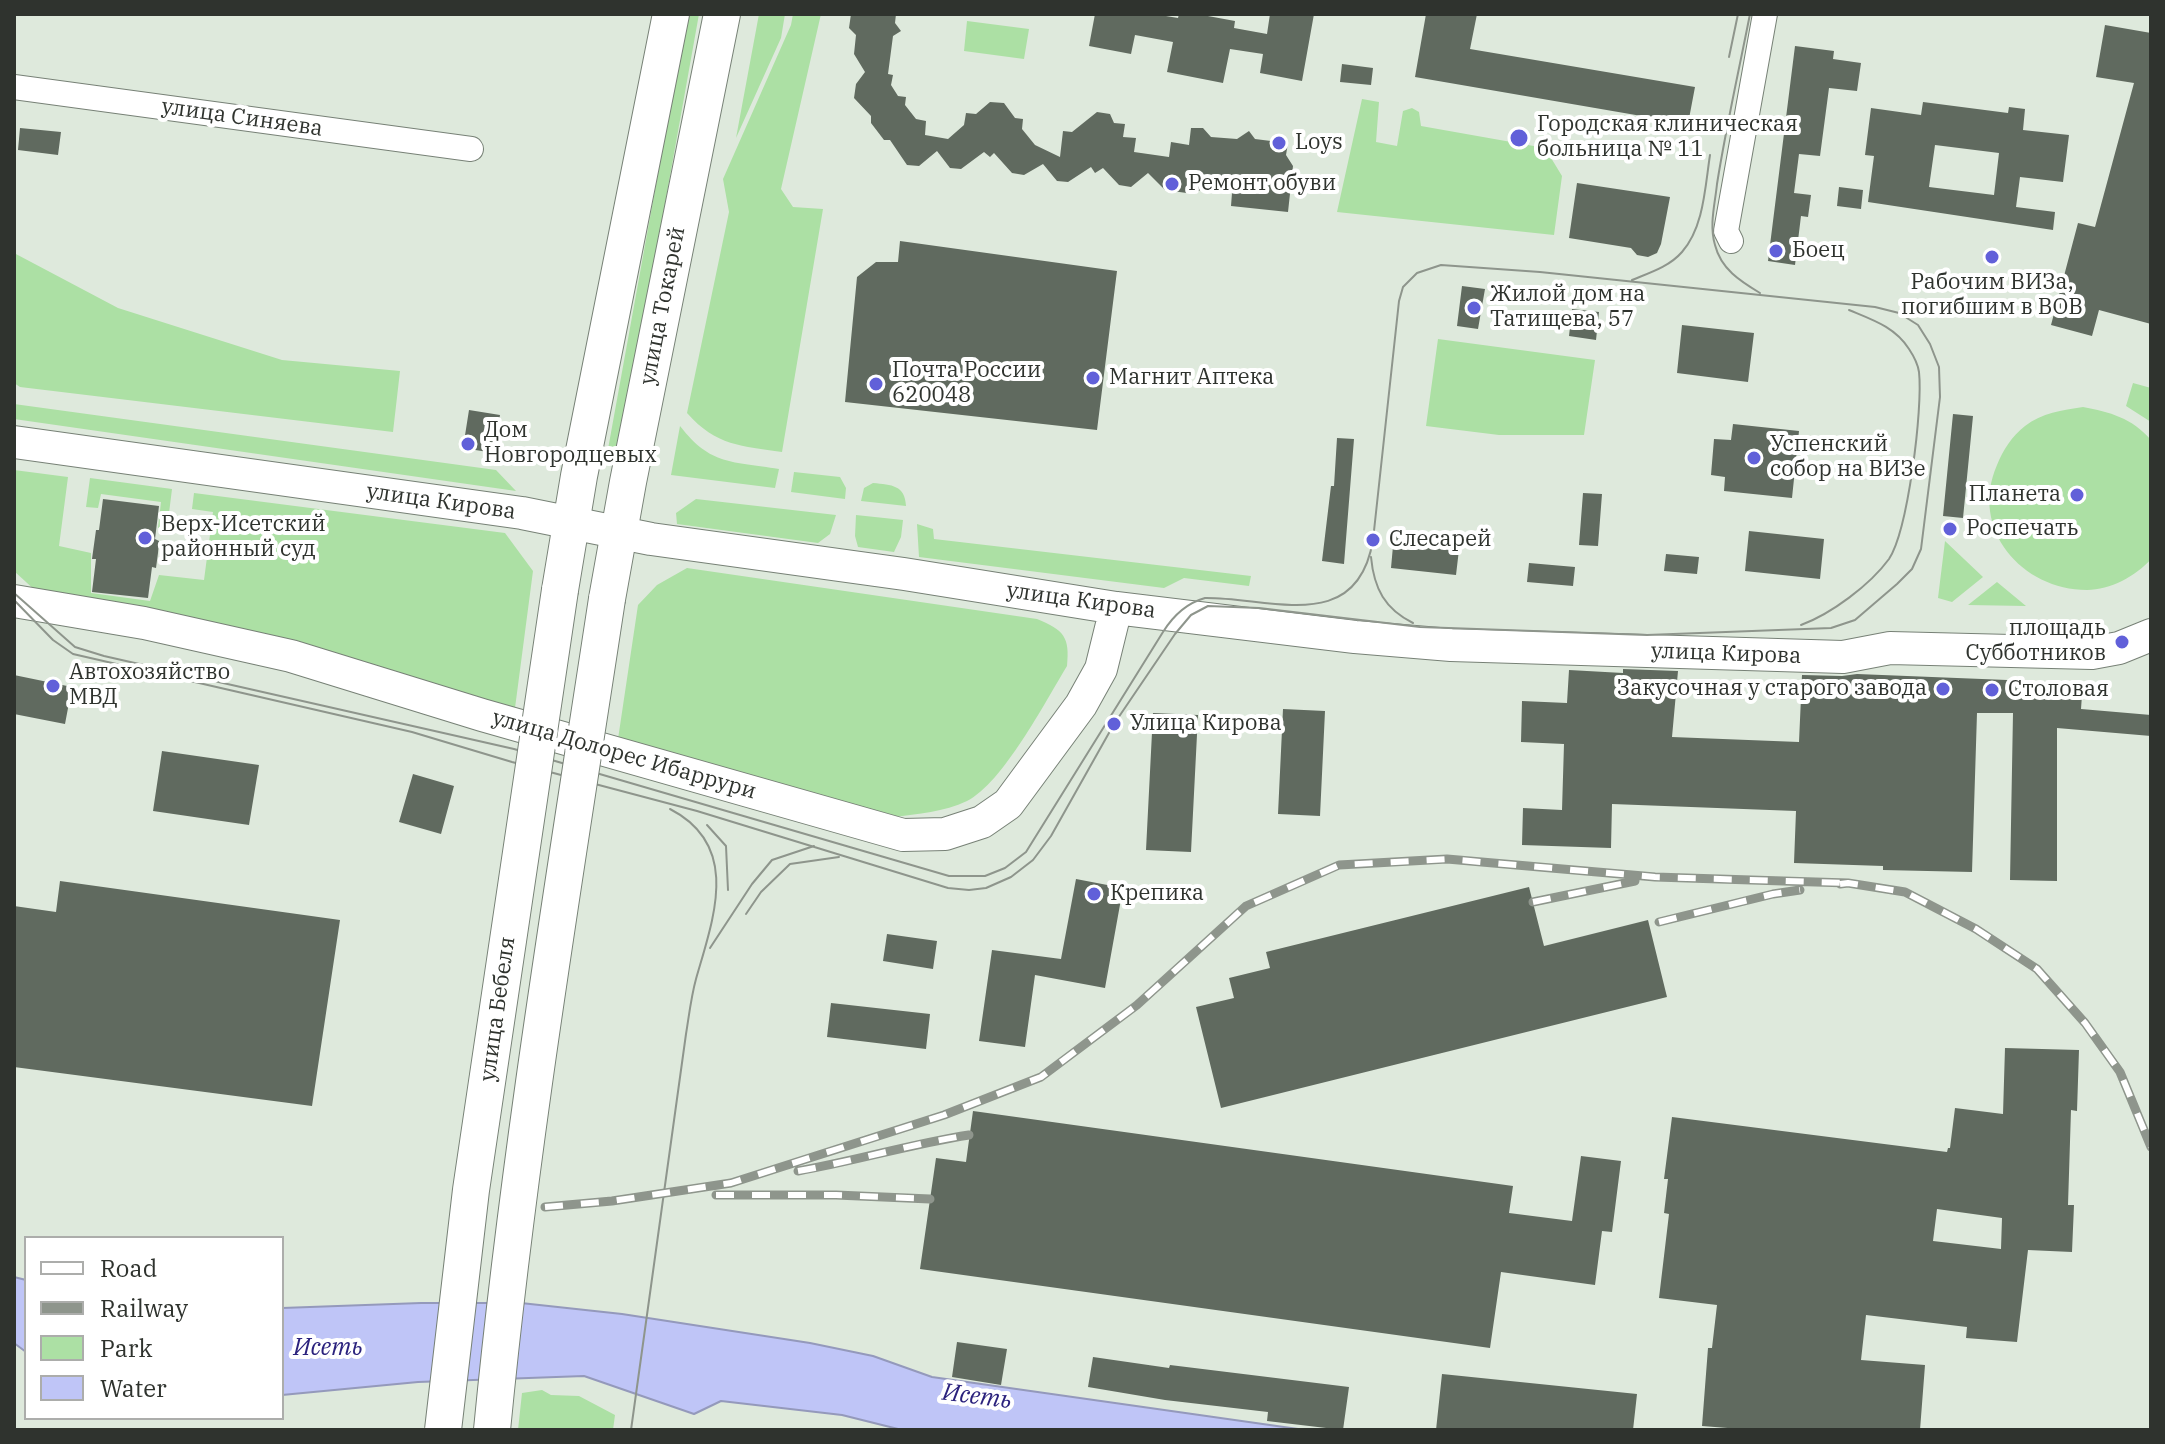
<!DOCTYPE html>
<meta charset="utf-8">
<style>
body{margin:0}
#map{position:relative;width:2165px;height:1444px;overflow:hidden;background:#dee9dc;font-family:"IBM Plex Serif",serif}
canvas{display:block}
.frame{position:absolute;inset:0;border:16px solid #2f332e;pointer-events:none}
.legend{position:absolute;left:24px;top:1236px;width:260px;height:184px;box-sizing:border-box;background:#fff;border:2px solid #acadab;margin:0;padding:10px 14px;list-style:none;font-size:24px;color:#2f332e}
.legend li{display:flex;align-items:center;gap:16px;height:40px}
.legend b{width:40px;border:2px solid #acadab}
</style>
<div id="map">
<canvas width="2165" height="1444"></canvas>
<div class="frame"></div>
<ul class="legend">
<li><b style="height:10px;background:#fff"></b>Road</li>
<li><b style="height:10px;background:#8e958c"></b>Railway</li>
<li><b style="height:22px;background:#ace0a4"></b>Park</li>
<li><b style="height:22px;background:#bfc5f7"></b>Water</li>
</ul>
</div>
<script>
const context = document.querySelector('canvas').getContext('2d');
context.lineJoin = 'round';
function fill(path, color) { context.fillStyle = color; context.fill(path, 'evenodd'); }
function strokePath(path, color, width, dash) { context.strokeStyle = color; context.lineWidth = width; context.lineCap = dash ? 'butt' : 'round'; context.setLineDash(dash || []); context.stroke(path); }
function label(font, color, halo, rows, align = 'center') {
  context.font = font + ' "IBM Plex Serif",serif'; context.lineWidth = 8; context.setLineDash([]); context.textBaseline = 'middle'; context.strokeStyle = halo; context.fillStyle = color; for (const [text, x, y, turn = 0] of rows) {
    context.save(); context.translate(x, y); context.rotate((+turn || 0) * Math.PI / 180); context.textAlign = isNaN(turn) ? turn : align; if (halo) context.strokeText(text, 0, 0); context.fillText(text, 0, 0); context.restore();
  }
}
const green = new Path2D(`
 M687 14H699L619 461 606 460Z
 M759 14H785L781 38 736 138Z
 M793 14H821L781 189 793 207 823 209 782 452C742 446 716 446 687 413L729 212 723 179 791 25Z
 M967 21 1029 29 1024 59 964 51Z
 M1362 99 1379 102 1376 142 1397 146 1403 111 1412 108 1419 112 1421 126 1545 148 1562 176 1554 235 1337 212Z
 M14 253 118 308 282 360 400 371 393 432 20 387 14 383Z
 M1438 339 1595 360 1584 435H1499L1426 426Z
 M2133 383 2151 388V422L2126 406Z
 M14 404 496 470 516 491 14 419Z
 M2083 407C2110 412 2132 418 2151 440V559C2136 576 2110 590 2087 590 2022 590 1969 529 1997 465 2003 450 2012 436 2025 426 2042 413 2062 410 2083 407Z
 M680 426C711 466 732 461 779 469L775 488 671 475Z
 M14 470 68 477 59 546 91 553V593L150 601 159 575 204 580 213 512 192 509 194 493 505 533 533 571 515 708 38 593 14 571Z
 M794 472 840 477 846 488 845 499 791 492Z
 M90 478 172 489 167 529 158 528 161 502 101 494 98 508 86 507Z
 M873 483C892 485 905 485 906 506L861 501 864 488Z
 M696 499 836 515 830 534 818 543 677 524 676 513Z
 M856 515 903 520 901 537 894 552 858 547 855 536Z
 M917 524 933 529 934 539 1251 576 1249 586 1184 578 1164 588 919 557Z
 M1945 541 1983 577 1952 602 1938 598Z
 M687 568 1037 619C1064 630 1070 637 1067 666 1045 702 1003 783 967 801 944 812 918 814 893 817L618 739 638 605 657 585Z
 M1997 582 2026 606 1968 605Z
 M542 1390 551 1395 579 1396 615 1415 613 1430H518L522 1393Z`);
const water = new Path2D(`
 M14 1277 26 1280V1352L14 1343Z
 M421 1303H521L622 1314 810 1343 873 1356 932 1377 1305 1430H902L842 1415 721 1401 694 1414 584 1376 418 1382 282 1395V1308Z`);
const building = new Path2D(`
 M851 14H896L895 23 901 31 893 36 888 74 893 75 891 85 898 96 906 97 905 105 916 119 926 121 925 135 948 139 964 125 966 113 976 114 990 102 1004 103 1015 118 1023 119 1022 129 1035 145 1060 157 1063 131 1072 132 1097 112 1110 114 1114 123 1125 124 1123 137 1136 138 1134 152 1169 157 1171 142 1189 145 1191 128H1203L1211 137 1237 139 1249 131 1255 139 1271 141 1279 134 1288 143 1286 155 1293 166 1288 212 1231 206 1232 193 1202 189 1194 194 1165 190 1148 173 1131 187 1119 185 1103 168 1095 173 1091 167 1068 182 1057 181 1043 164 1024 175 1012 173 994 153 990 157 984 152 961 169 950 168 937 151 919 166 907 165 890 140H884L871 123V116L854 98 856 84 865 72 854 54 856 35 849 28Z
 M1095 14H1154L1178 18 1179 14H1197L1235 21 1234 28 1267 34 1270 14H1314L1302 81 1260 73 1263 54 1230 49 1223 83 1167 72 1173 42 1135 35 1131 54 1089 46Z
 M1426 14H1477L1470 49 1695 87 1688 124 1415 77Z
 M2105 25 2151 33V324L2099 310 2092 336 2051 325 2078 223 2095 227 2134 83 2096 77Z
 M1795 46 1834 51 1833 59 1861 63 1857 91 1829 88 1820 156 1799 154 1794 193 1811 195 1808 217 1801 216 1795 265 1768 261Z
 M1342 64 1373 68 1371 85 1340 82Z
 M1923 102 2008 113 2009 107 2025 109 2023 130 2069 135 2063 182 2020 177 2016 207 2055 212 2053 230 1868 202 1874 156 1865 155 1871 108 1921 115ZM1935 145 1999 153 1994 195 1929 187Z
 M20 128 61 132 58 155 18 150Z
 M1577 183 1670 197 1661 244 1657 253 1648 257 1637 255 1631 248 1569 238Z
 M1839 187 1863 190 1861 209 1837 206Z
 M900 241 1117 271 1097 430 845 402 857 277 876 262H898Z
 M1462 286 1485 289 1478 329 1457 326Z
 M1572 309 1599 312 1596 340 1569 336Z
 M1682 325 1754 333 1748 382 1677 373Z
 M469 410 500 415 494 453 463 448Z
 M1953 414 1973 416 1963 518 1943 516Z
 M1733 424 1799 431 1792 498 1724 491 1725 477 1711 475 1714 439 1731 440Z
 M1337 438 1354 439 1344 564 1322 561 1331 486H1334Z
 M1583 493 1602 494 1598 546 1579 545Z
 M103 499 159 506 155 539 159 541 158 553 156 568 152 567 148 598 92 592 96 559H92L96 530H99Z
 M1749 531 1824 539 1820 579 1745 571Z
 M1394 535 1460 541 1456 575 1391 568Z
 M1666 554 1699 557 1697 574 1664 571Z
 M1529 563 1575 567 1573 586 1527 582Z
 M1623 669 1678 671 1672 737 1799 742 1802 675 1842 676 1857 674 2057 682 2058 693 2082 695 2081 709 2151 715V736L2057 728V881L2010 880 2013 713H1977L1972 872 1883 870V866L1794 863 1796 811 1612 804 1611 848 1522 845 1523 808 1562 810 1564 744 1521 742 1522 701 1567 703 1569 670 1623 673Z
 M14 675 72 687 65 724 14 714Z
 M1283 709 1325 711 1320 816 1278 814Z
 M1153 713 1198 715 1191 852 1146 850Z
 M162 751 259 765 249 825 153 811Z
 M413 774 454 786 441 834 399 822Z
 M1076 879 1123 888 1105 988 1035 975 1025 1047 979 1041 992 950 1061 959Z
 M60 881 340 920 312 1106 14 1067V906L56 912Z
 M1529 887 1544 946 1648 920 1667 997 1221 1108 1196 1007 1234 998 1229 978 1270 968 1266 952Z
 M887 934 937 941 933 969 883 961Z
 M831 1003 930 1014 926 1049 827 1037Z
 M2005 1048 2079 1050 2077 1111 2071 1110 2068 1205H2074L2072 1252 2028 1250 2017 1342 1966 1338 1967 1327 1866 1315 1861 1360 1925 1365 1920 1430H1753L1702 1426 1708 1348H1712L1717 1305 1659 1298 1669 1214 1664 1213 1668 1179H1664L1672 1117 1947 1152 1948 1148H1950L1955 1108 2003 1114ZM1937 1209 2002 1218 2001 1249 1933 1241Z
 M973 1111 1513 1186 1509 1213 1572 1221 1581 1156 1621 1161 1612 1232 1602 1231 1595 1285 1501 1272 1490 1348 920 1269 936 1158 966 1162Z
 M957 1342 1007 1349 1001 1385 952 1377Z
 M1093 1357 1169 1368 1170 1365 1349 1387 1343 1430 1267 1421 1268 1412 1165 1400 1088 1387Z
 M1442 1374 1637 1394 1633 1430H1436Z`);
const street = new Path2D(`
 M14 87 471 149
 M1731 241 1726 231 1765 14`);
const secondary = new Path2D(`
 M14 442 522 513 651 539 904 574 1116 608 1355 637 1451 645 1843 657 1890 648 2092 653 2119 648 2151 635
 M14 601 144 623 291 656 482 715 903 835 945 834 982 822 1008 804 1081 705 1101 669 1116 608`);
const primary = new Path2D(`
 M560 590 579 476 671 14
 M607 599 628 482 722 14`);
const tram = new Path2D(`
 M1750 14C1739 70 1726 127 1717 184 1715 204 1709 225 1715 245 1721 269 1740 281 1760 293
 M1729 57 1738 14
 M1632 280C1649 273 1669 267 1682 252 1704 227 1705 187 1710 155
 M1371 557C1374 589 1385 609 1413 623
 M14 593 75 647 104 656 514 749 949 876H985L1005 868 1026 852 1163 632C1173 616 1187 603 1205 598 1270 597 1357 636 1373 540L1399 301 1403 287 1417 273 1441 265 1540 272 1875 307 1899 313 1918 325 1930 344 1939 367 1940 397 1921 549 1912 569 1897 584 1855 620 1831 628 1647 635 1420 627 1259 608 1208 606 1191 615 1175 634 1114 724 1051 836 1033 860 1011 877 986 888 969 890 948 888 697 811 512 762 412 732 73 654 53 640 14 600
 M1801 625C1831 614 1870 585 1889 559 1908 530 1923 408 1919 372 1918 365 1913 355 1909 349 1895 327 1873 320 1849 310
 M707 825 726 846 728 890
 M746 914 761 892 790 864 839 857
 M710 948 752 884 772 860 814 846
 M631 1430 686 1034C689 1016 691 997 696 979 713 919 742 846 670 809`);
const rail = new Path2D(`
 M1840 884 1848 883 1905 892 1976 929 2037 969 2085 1023 2120 1072 2151 1147
 M1533 902 1635 881
 M1659 922 1773 894 1800 890
 M798 1171C855 1161 911 1144 969 1135
 M716 1195H836L930 1199
 M545 1207 612 1201 731 1183 944 1115 1041 1077 1137 1005 1246 906 1339 865 1447 859 1655 877 1848 883`);
const primaryBridge = new Path2D(`
 M443 1430 471 1190 560 590
 M492 1430C519 1151 565 875 607 599`);
const markers = [
 [1519,138,10,"#6160d9"],
 [1279,143,8,"#6160d9"],
 [1172,184,8,"#6160d9"],
 [1776,251,8,"#6160d9"],
 [1992,257,8,"#6160d9"],
 [1474,308,8,"#6160d9"],
 [1093,378,8,"#6160d9"],
 [876,384,8,"#6160d9"],
 [468,444,8,"#6160d9"],
 [1754,458,8,"#6160d9"],
 [2077,495,8,"#6160d9"],
 [1950,529,8,"#6160d9"],
 [145,538,8,"#6160d9"],
 [1373,540,8,"#6160d9"],
 [2122,642,8,"#6160d9"],
 [53,686,8,"#6160d9"],
 [1943,689,8,"#6160d9"],
 [1992,690,8,"#6160d9"],
 [1114,724,8,"#6160d9"],
 [1094,894,8,"#6160d9"]
];
const streetNames = [
 ["улица Синяева",242,118,8],
 ["улица Токарей",663,306,-79],
 ["улица Кирова",441,502,8],
 ["улица Кирова",1081,601,8],
 ["улица Кирова",1726,654,2],
 ["улица Долорес Ибаррури",624,755,16],
 ["улица Бебеля",498,1009,-82]
];
const poiNames = [
 ["Городская клиническая",1537,125],
 ["больница № 11",1537,150],
 ["Loys",1295,143],
 ["Ремонт обуви",1188,184],
 ["Боец",1792,251],
 ["Рабочим ВИЗа,",1992,283,"center"],
 ["погибшим в ВОВ",1992,308,"center"],
 ["Жилой дом на",1490,295],
 ["Татищева, 57",1490,320],
 ["Почта России",892,371],
 ["620048",892,396],
 ["Магнит Аптека",1109,378],
 ["Дом",484,431],
 ["Новгородцевых",484,456],
 ["Успенский",1770,445],
 ["собор на ВИЗе",1770,470],
 ["Планета",2061,495,"right"],
 ["Верх-Исетский",161,525],
 ["районный суд",161,550],
 ["Роспечать",1966,529],
 ["Слесарей",1389,540],
 ["площадь",2106,629,"right"],
 ["Субботников",2106,654,"right"],
 ["Автохозяйство",69,673],
 ["МВД",69,698],
 ["Закусочная у старого завода",1927,689,"right"],
 ["Столовая",2008,690],
 ["Улица Кирова",1130,724],
 ["Крепика",1110,894]
];
const waterNames = [
 ["Исеть",328,1348],
 ["Исеть",977,1397,7]
];
fill(green, '#ace0a4');
fill(water, '#bfc5f7');
strokePath(water, '#9499bb', 2);
fill(building, '#606a5f');
strokePath(street, '#778176', 26);
strokePath(secondary, '#778176', 34);
strokePath(primary, '#778176', 38);
strokePath(street, '#fff', 24);
strokePath(secondary, '#fff', 32);
strokePath(primary, '#fff', 36);
strokePath(tram, '#8e958c', 2);
strokePath(rail, '#8e958c', 9);
strokePath(rail, '#fff', 6, [18]);
strokePath(primaryBridge, '#778176', 38, []);
strokePath(primaryBridge, '#fff', 36);
for (const [x, y, r, color] of markers) { const dot = new Path2D(); dot.arc(x, y, r, 0, 2 * Math.PI); context.fillStyle = color; context.fill(dot); strokePath(dot, '#fff', 3); }
label('22px', '#2f332e', '#fff', streetNames);
label('22px', '#2f332e', '#fff', poiNames, 'left');
label('italic 24px', '#2b227d', '#fff', waterNames);
</script>
